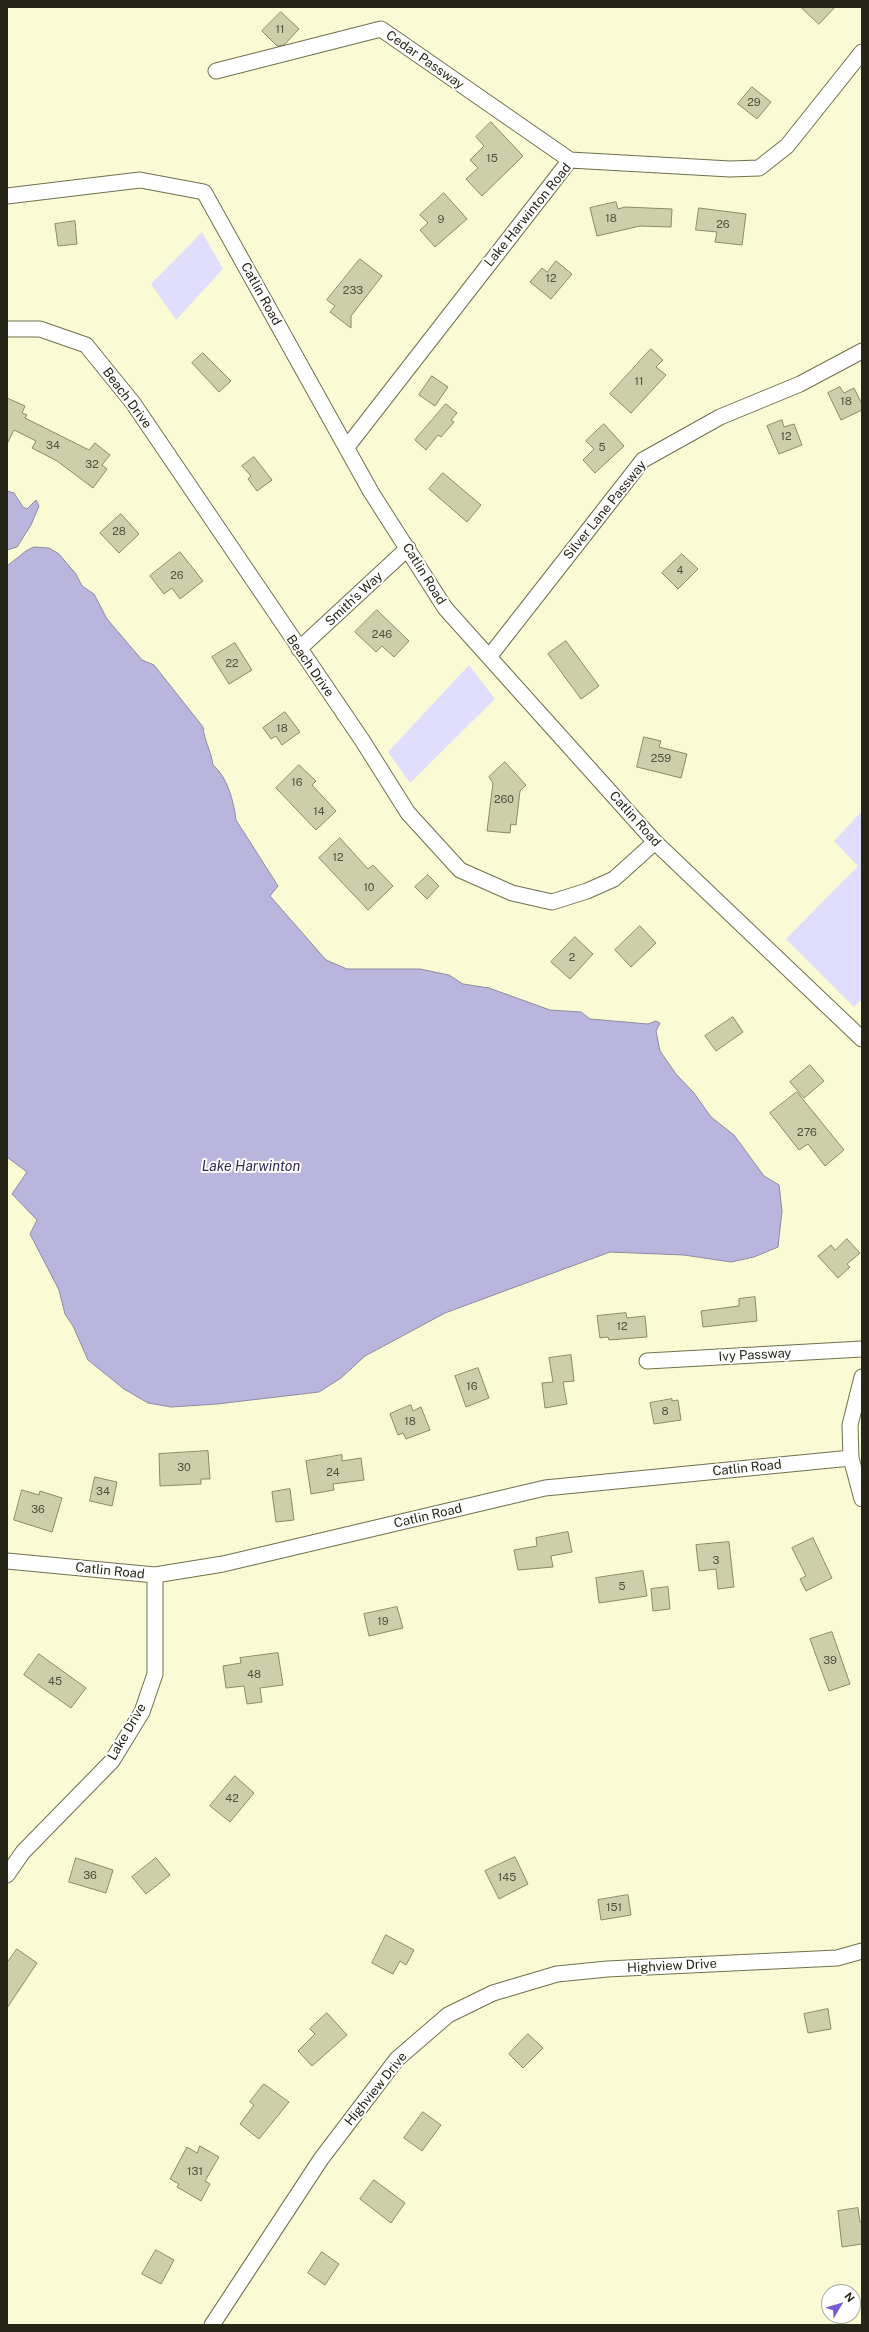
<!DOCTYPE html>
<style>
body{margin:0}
#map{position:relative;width:869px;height:2332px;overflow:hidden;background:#fafbd5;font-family:"Public Sans",sans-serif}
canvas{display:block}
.frame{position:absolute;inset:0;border:8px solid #262618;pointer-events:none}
.north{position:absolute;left:821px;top:2284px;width:40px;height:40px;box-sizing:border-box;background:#fff;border:1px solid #a8a8a3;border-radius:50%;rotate:52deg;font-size:11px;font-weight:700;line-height:16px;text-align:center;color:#262618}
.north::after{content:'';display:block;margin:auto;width:14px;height:18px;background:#7a5ad4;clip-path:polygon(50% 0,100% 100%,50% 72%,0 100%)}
</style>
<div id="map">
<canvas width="869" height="2332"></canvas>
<div class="frame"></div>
<div class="north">N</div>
</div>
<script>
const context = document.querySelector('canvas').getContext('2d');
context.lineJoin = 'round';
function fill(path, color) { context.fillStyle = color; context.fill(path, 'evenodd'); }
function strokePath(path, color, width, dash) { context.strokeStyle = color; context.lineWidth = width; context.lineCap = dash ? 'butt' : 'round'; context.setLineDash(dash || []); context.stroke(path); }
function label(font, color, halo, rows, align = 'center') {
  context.font = font + ' "Public Sans",sans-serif'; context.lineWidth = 4; context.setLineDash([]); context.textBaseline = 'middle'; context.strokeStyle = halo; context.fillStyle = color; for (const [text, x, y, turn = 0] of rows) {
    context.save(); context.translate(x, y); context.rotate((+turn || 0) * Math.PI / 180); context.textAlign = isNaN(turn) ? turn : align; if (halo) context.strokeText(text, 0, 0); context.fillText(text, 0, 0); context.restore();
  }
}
const green = new Path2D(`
 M202 232 223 269 176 320 151 284Z
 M469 665 495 699 410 783 388 752Z
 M862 811V999L854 1007 786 939 858 866 834 841Z`);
const water = new Path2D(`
 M7 491 14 493 23 507 27 509 36 500 39 506 31 525 17 547 7 550Z
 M34 547 49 548 59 554 76 574 82 586 94 594 107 619 142 660 154 665 203 727C204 740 211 751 213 765 227 776 234 802 236 820L278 886 270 896 326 960 347 969H420L449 975 463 984 489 988 550 1010 581 1012 590 1019 648 1024 656 1021 660 1023 656 1031 660 1051 676 1074 694 1093 711 1117 734 1135 764 1176 779 1185 782 1211 778 1247 754 1257 731 1262 684 1255 610 1252 445 1313 365 1356 341 1378 319 1392 217 1404 171 1407 148 1403 124 1389 88 1360 73 1326 65 1314 59 1290 30 1234 37 1220 12 1194 27 1172 7 1157V566L26 551Z`);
const building = new Path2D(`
 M801 7H835L819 24Z
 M281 12 299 29 284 45 277 46 262 31Z
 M752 87 771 102 757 119 738 104Z
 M491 122 523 156 482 196 466 179 478 168 470 160 484 146 476 137Z
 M444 193 467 219 435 247 420 230 428 223 420 215Z
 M616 202 618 209 625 207 672 209 671 227 640 226 597 236 590 208Z
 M699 208 746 214 742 245 715 242 717 232 696 230Z
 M75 221 77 244 58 246 55 224Z
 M360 259 382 276 351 316V328L330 312 335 306 327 300Z
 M556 261 572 274 551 299 530 282 542 268 547 272Z
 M651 349 663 360 656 367 666 375 631 413 610 394Z
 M203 353 231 381 219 392 192 363Z
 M432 376 448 387 435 406 419 395Z
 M840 387 844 393 854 388 862 404V410L841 420 828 393Z
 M7 398 25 406 22 413 27 415 25 418 89 450 95 443 110 455 102 465 107 469 93 488 57 461 32 448 36 441 14 430 7 444Z
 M446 404 457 413 451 420 454 422 441 437 438 435 426 450 415 440Z
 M782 420 784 427 794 424 802 445 779 454 767 426Z
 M604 424 624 446 595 473 583 460 594 449 586 441Z
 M254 457 272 480 257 491 248 479 251 476 242 466Z
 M443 473 481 505 467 522 429 489Z
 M121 514 139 534 119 553 100 533Z
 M180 552 203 581 180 599 172 588 164 594 150 576Z
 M682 554 698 569 678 589 662 573Z
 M377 610 409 641 394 657 382 646 376 652 355 632Z
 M566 641 599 686 581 699 548 654Z
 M235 643 252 670 229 684 212 657Z
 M285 712 300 732 282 745 276 736 271 739 263 728Z
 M644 737 661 741 659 747 687 754 681 778 637 767Z
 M505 762 526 785 520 791 516 825 511 824 510 833 487 831 493 783 489 777Z
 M299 765 316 781 312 785 336 811 316 830 276 788Z
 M340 838 368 869 373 865 393 886 368 910 319 858Z
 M428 875 439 886 427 899 415 887Z
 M640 926 656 943 631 967 615 950Z
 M575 937 593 954 570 979 551 962Z
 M733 1017 743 1032 716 1051 705 1036Z
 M810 1065 824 1081 804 1098 790 1082Z
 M797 1092 844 1150 825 1166 808 1144 799 1150 770 1113Z
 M847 1239 860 1253 847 1264 850 1267 838 1278 818 1256 831 1245 835 1250Z
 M755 1297 757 1321 703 1327 701 1311 739 1306V1299Z
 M626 1313 627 1318 645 1316 647 1337 609 1340 608 1337 600 1338 597 1316Z
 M571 1355 574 1381 563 1382 567 1404 545 1408 542 1383 553 1382 549 1358Z
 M478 1368 489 1398 466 1407 455 1376Z
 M672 1399V1401L678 1400 681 1420 654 1424 650 1403Z
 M411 1405 413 1411 421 1407 430 1430 406 1439 403 1433 398 1435 390 1414Z
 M208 1451 210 1479H201V1484L160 1486 159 1454Z
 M342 1455V1461L361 1458 364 1480 333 1484 334 1490 311 1494 306 1461Z
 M95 1477 117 1482 112 1506 90 1501Z
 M290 1489 294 1520 276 1522 272 1492Z
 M22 1490 39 1495 40 1491 62 1498 52 1532 14 1520Z
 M568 1532 572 1552 551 1556 553 1567 518 1570 514 1550 537 1546 536 1538Z
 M813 1538 832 1578 806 1591 800 1579 806 1576 792 1548Z
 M729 1542 734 1587 718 1589 716 1569 699 1571 696 1545Z
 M643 1571 647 1596 599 1603 596 1578Z
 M668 1587 670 1609 653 1611 651 1589Z
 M397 1607 403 1628 369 1636 364 1614Z
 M832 1632 850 1684 829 1691 810 1639Z
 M278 1653 283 1685 260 1688 262 1702 247 1704 244 1686 226 1688 223 1666 241 1663 240 1658Z
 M39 1654 86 1688 71 1708 24 1675Z
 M235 1776 254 1793 230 1822 210 1806Z
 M515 1857 528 1884 499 1899 485 1871Z
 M76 1858 113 1870 106 1893 69 1882Z
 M156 1858 170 1875 146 1894 132 1877Z
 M628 1895 631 1915 601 1920 598 1900Z
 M386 1935 414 1950 406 1965 400 1961 393 1974 372 1963Z
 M17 1949 37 1963 7 2008V1963Z
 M828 2009 831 2029 808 2033 804 2014Z
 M327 2013 347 2035 312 2066 298 2051 315 2034 310 2029Z
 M528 2034 543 2048 523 2068 509 2054Z
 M264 2084 289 2102 259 2139 240 2124 254 2105 250 2102Z
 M423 2112 441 2125 422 2151 404 2138Z
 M200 2146 219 2157 205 2181 210 2184 201 2201 177 2187 179 2184 170 2179 187 2147 197 2153Z
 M374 2180 405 2203 391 2223 360 2199Z
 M858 2208 860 2222H862V2244L842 2247 838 2211Z
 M156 2250 174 2260 161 2284 142 2274Z
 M322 2252 339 2264 325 2285 308 2273Z`);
const minor = new Path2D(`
 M216 71 381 29 570 160
 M7 196 140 180 204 192 371 492 445 608 655 842 862 1039
 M7 329H40L86 345 133 403 362 740 408 813 460 870 512 893 552 902 587 891 614 879 655 842
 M347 447 570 160 730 169 759 168 787 146 862 52
 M299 649 408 548
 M489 657 643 460 720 417 800 384 862 351
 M647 1361 862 1349
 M862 1377 850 1425 851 1458 862 1499
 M7 1561 155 1575 223 1564 545 1488 851 1458
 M7 1875 23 1852 112 1761 142 1712 155 1674V1575
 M212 2325 321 2159 397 2059 448 2015 493 1993 557 1974 607 1969 837 1958 862 1951`);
const numberNames = [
 ["11",280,30],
 ["29",754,103],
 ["15",492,159],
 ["18",611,219],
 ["9",441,220],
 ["26",723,225],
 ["12",551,279],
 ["233",353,291],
 ["11",639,382],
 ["18",846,402],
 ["12",786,437],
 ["34",53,446],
 ["5",602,448],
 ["32",92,465],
 ["28",119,532],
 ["4",680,571],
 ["26",177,576],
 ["246",382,635],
 ["22",232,664],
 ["18",282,729],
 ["259",661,759],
 ["16",297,783],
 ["260",504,800],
 ["14",319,812],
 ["12",338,858],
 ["10",369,888],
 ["2",572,958],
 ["276",807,1133],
 ["12",622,1327],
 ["16",472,1387],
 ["8",665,1412],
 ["18",410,1422],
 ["30",184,1468],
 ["24",333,1473],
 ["34",103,1492],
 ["36",38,1510],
 ["3",716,1561],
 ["5",622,1587],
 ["19",383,1622],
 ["39",830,1661],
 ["48",254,1675],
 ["45",55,1682],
 ["42",232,1799],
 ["36",90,1876],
 ["145",507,1878],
 ["151",614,1908],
 ["131",195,2172]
];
const streetNames = [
 ["Cedar Passway",425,60,35],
 ["Lake Harwinton Road",528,215,-51],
 ["Catlin Road",261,294,61],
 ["Beach Drive",127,398,53],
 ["Silver Lane Passway",605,510,-51],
 ["Catlin Road",424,574,58],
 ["Smith's Way",354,599,-43],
 ["Beach Drive",310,666,55],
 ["Catlin Road",635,819,48],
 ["Ivy Passway",755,1355,-3],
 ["Catlin Road",747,1468,-6],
 ["Catlin Road",428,1516,-13],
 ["Catlin Road",110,1571,6],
 ["Lake Drive",127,1732,-60],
 ["Highview Drive",672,1966,-3],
 ["Highview Drive",376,2089,-51]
];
const waterNames = [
 ["Lake Harwinton",251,1167]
];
fill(green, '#e1ddfc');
fill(water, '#bab5dc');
strokePath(water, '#8e8aa1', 1);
fill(building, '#cdcfaa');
strokePath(building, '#898a67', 1);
strokePath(minor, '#6f704e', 17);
strokePath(minor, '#fff', 15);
label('11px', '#50503c', null, numberNames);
label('13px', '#262618', '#fff', streetNames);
label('italic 14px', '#332758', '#fff', waterNames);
</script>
